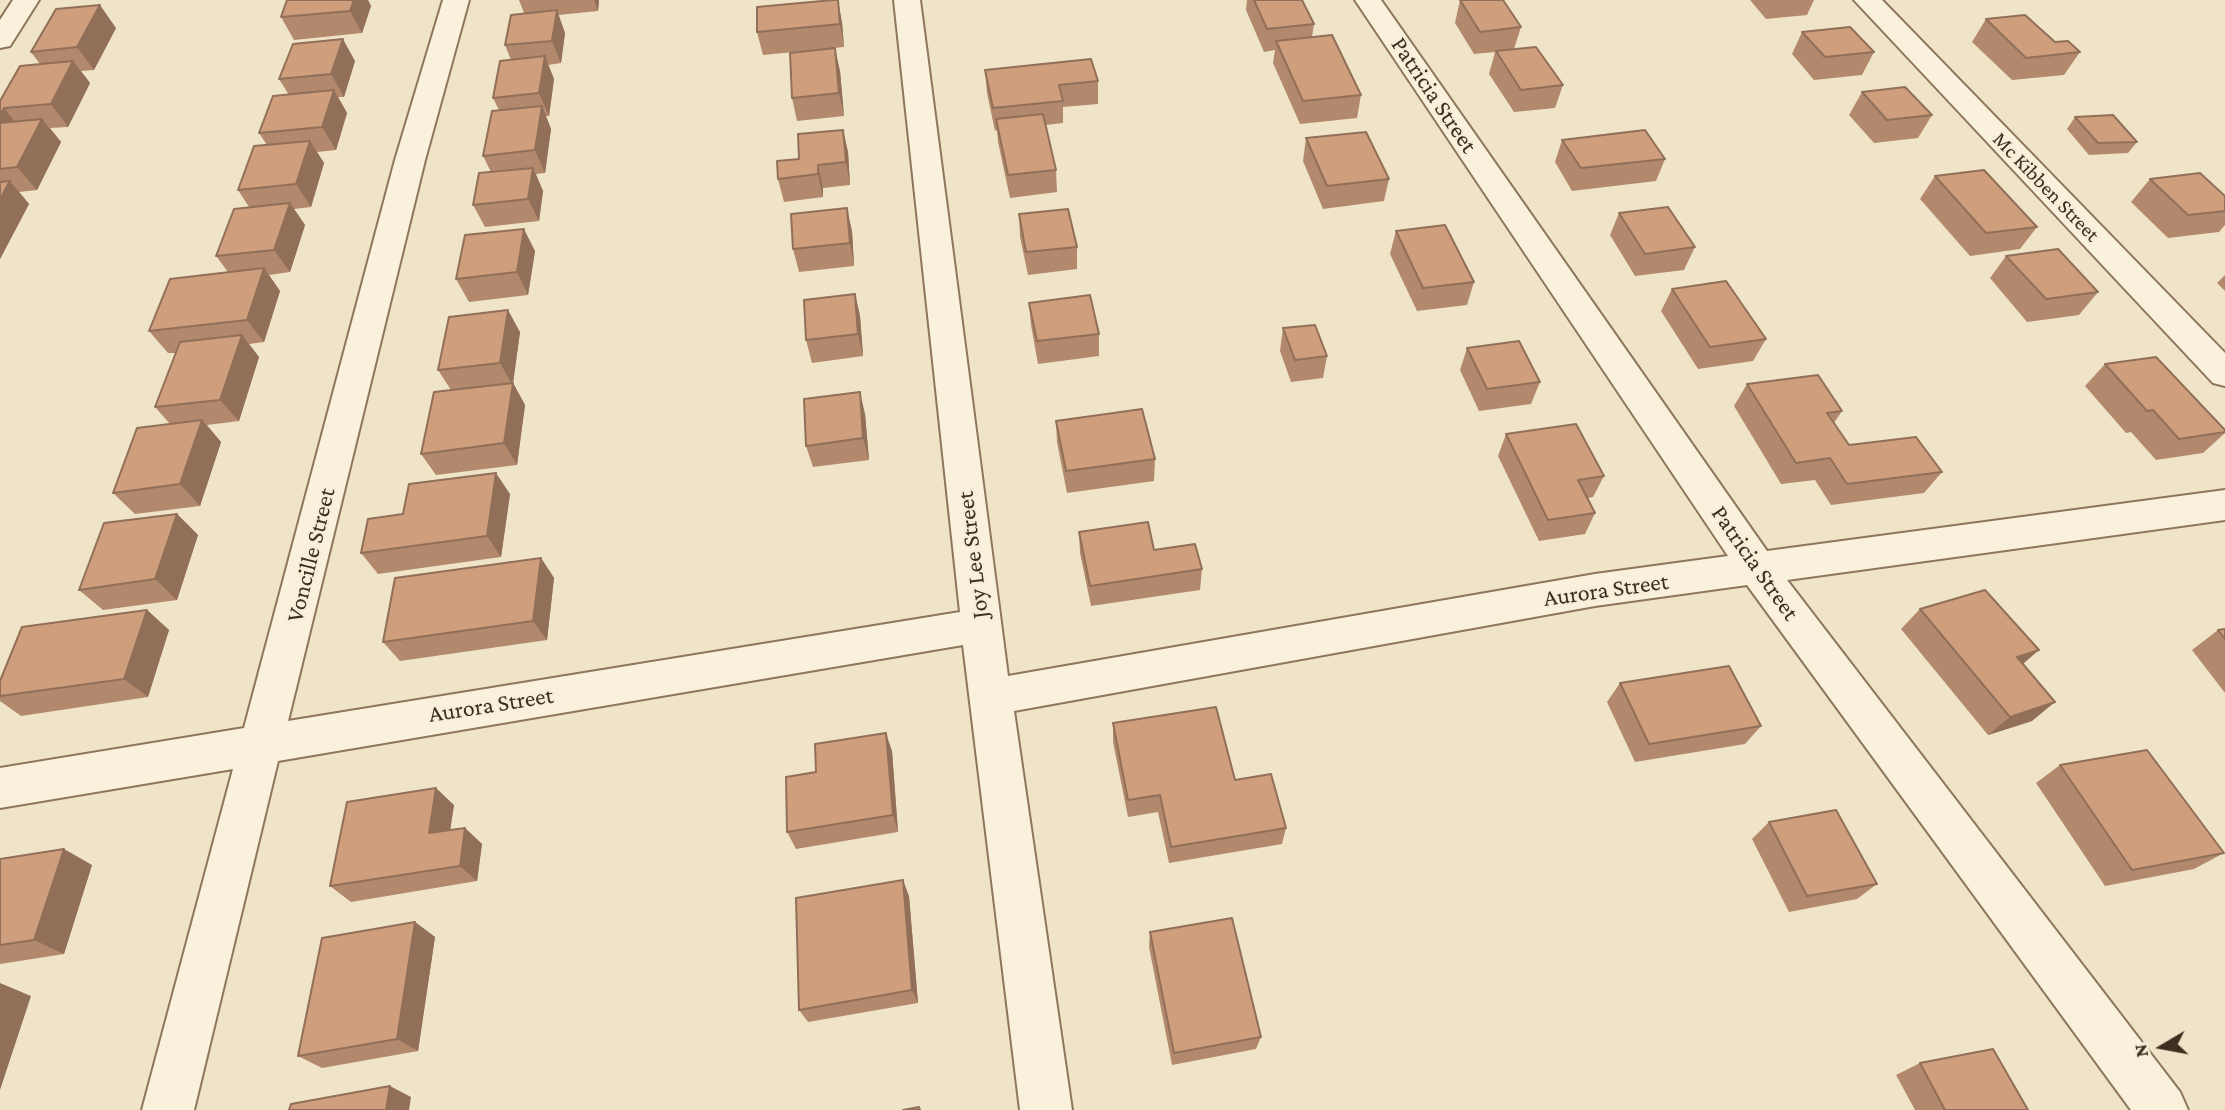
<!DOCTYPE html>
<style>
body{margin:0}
#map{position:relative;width:2225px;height:1110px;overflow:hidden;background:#f0e4c8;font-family:"Crimson Pro",serif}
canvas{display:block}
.north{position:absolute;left:2127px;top:1012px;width:70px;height:70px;-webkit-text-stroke:5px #f7eed8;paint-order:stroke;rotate:260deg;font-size:19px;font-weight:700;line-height:28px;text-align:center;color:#3d2e20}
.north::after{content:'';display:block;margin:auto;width:24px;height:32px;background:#3d2e20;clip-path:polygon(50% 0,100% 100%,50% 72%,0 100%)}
</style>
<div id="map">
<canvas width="2225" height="1110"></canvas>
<div class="north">N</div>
</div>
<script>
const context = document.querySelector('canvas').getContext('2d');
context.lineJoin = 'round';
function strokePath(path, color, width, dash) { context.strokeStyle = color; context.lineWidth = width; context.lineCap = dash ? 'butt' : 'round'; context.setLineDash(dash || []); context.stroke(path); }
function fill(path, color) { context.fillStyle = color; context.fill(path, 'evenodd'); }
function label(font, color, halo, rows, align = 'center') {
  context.font = font + ' "Crimson Pro",serif'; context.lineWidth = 5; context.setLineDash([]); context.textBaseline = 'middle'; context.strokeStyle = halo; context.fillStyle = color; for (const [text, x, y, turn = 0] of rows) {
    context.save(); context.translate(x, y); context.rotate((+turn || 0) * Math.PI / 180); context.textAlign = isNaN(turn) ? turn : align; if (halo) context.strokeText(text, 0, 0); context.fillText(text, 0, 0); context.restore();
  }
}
const minor = new Path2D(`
 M13 0H39L10 46 0 48V20Z
 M443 0H469L425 160 288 721 960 612 894 0H920L1008 676 1595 574 1728 556 1355 0H1381L1767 551 2225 490V520L1787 580 2180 1092 2188 1110H2131L1747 585 1595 606 1014 711 1072 1110H1020L963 645 278 761 194 1110H142L233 769 0 808V768L244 728 395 160Z
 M1854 0H1882L2225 353V386L2213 383Z`);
const wall = new Path2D(`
 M354 0H368L371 6 362 33 294 40 281 17Z
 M519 0H599L598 11 558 15 565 33 561 63 548 65 554 79 549 116H546L551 129 545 173 536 174 543 191 539 221 485 227 473 205 491 172 483 156 499 110 493 98 511 60 505 45 524 13Z
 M1247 0H1302L1314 24 1312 37 1361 95 1357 118 1300 124 1273 63 1275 50 1264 52 1246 10Z
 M1460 0 1521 27 1514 49 1563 85 1555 108 1514 112 1489 74 1495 52 1474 54 1455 23Z
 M1750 0H1814L1807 15 1766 19Z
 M1986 19 2055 42 2080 52 2064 75 2012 80 1972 42Z
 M842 22 844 47 763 55 757 32Z
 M116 28 94 70 81 71 90 83 68 127 50 128 61 142 37 190 19 192 29 204 0 259V101L40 64 31 52Z
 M1802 32 1874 52 1862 75 1814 80 1792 54Z
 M355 61 344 97H338L347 113 336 150 317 152 324 163 311 207 294 209 305 225 290 272 269 275 280 291 264 342 249 344 259 357 239 421 207 425 221 442 200 506 135 514 113 493 170 424 155 407 176 353H168L149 331 228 272 216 256 249 207 238 190 267 145 259 133 289 95 279 79Z
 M985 70 1098 81V104L1063 107V123L1046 125 1056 170 1057 192 1010 198 998 142 997 130 995 131 987 93Z
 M840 71 844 116 797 121 792 98Z
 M1862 92 1932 115 1918 138 1874 143 1849 115Z
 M2075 117 2137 142 2128 153 2089 155 2067 129Z
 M843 130 848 152 850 185 823 188V197L784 202 778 179 799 159Z
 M1306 138 1389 179 1384 201 1323 209 1303 161Z
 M1562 140 1665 159 1656 181 1572 191 1555 162Z
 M1935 176 2037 227 2020 249 1970 256 1920 199Z
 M2150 179 2225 196V225L2219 232 2168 238 2131 202Z
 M1619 213 1695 247 1684 270 1635 276 1610 235Z
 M1019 214 1077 247V269L1028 275 1020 237Z
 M852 231 854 266 799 272 793 249Z
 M1396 231 1474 282 1467 305 1417 311 1390 254Z
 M535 251 528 295 469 302 456 279Z
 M2006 256 2098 292 2079 315 2027 322 1990 278Z
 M2225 275V291L2217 283Z
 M1672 289 1766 339 1753 361 1698 369 1661 311Z
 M855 294 860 316 863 356 812 363 806 340Z
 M1029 303 1099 334V356L1038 364 1031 325Z
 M1283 328 1327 356 1323 378 1291 382 1280 351Z
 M520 332 513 383 525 405 517 465 436 475 421 454 451 390 438 370Z
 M1467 348 1540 382 1531 404 1479 411 1460 370Z
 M2105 364 2225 430V433L2203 453 2156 460 2131 432 2126 433 2085 386Z
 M1747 384 1842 411 1834 423 1849 445 1942 472 1924 493 1831 505 1815 480 1781 484 1734 406Z
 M865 414 869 460 813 467 806 446Z
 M1056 421 1155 459 1154 481 1067 493 1057 442Z
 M1506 434 1604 476 1593 497 1588 498 1595 513 1585 534 1539 541 1498 456Z
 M510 494 501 557 378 574 361 553 403 514Z
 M177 514 198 535 177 600 103 610 79 590Z
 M1079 532 1202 569 1200 590 1091 606 1080 553Z
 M541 558 554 578 547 640 400 661 383 642Z
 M1920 609 2023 664 2032 721 1988 735 1901 629Z
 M147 610 169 630 148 697 21 716 0 701V681Z
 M2225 629V693L2192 650 2218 630Z
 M1620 683 1761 726 1745 744 1635 762 1607 702Z
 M1113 723 1235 780 1286 828 1282 844 1169 863 1158 812 1128 817 1113 742Z
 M892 751 898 832 796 849 787 832 816 772Z
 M2060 765 2224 853 2194 869 2105 886 2036 783Z
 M454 805 450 830 465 828 482 844 477 881 351 902 330 886Z
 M1769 822 1877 884 1857 899 1789 912 1752 839Z
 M0 859 92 865 64 954 0 964Z
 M909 896 918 1003 808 1022 799 1010Z
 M415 922 435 937 418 1051 322 1068 298 1056Z
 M1150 932 1261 1037 1256 1049 1172 1065 1149 947Z
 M1920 1063 2028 1110H1915L1896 1075Z`);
const shadedWall = new Path2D(`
 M354 0H368L371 6 362 33 350 11Z
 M594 0H599L598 11Z
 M838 0 842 22 844 47 840 24Z
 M100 5 116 28 94 70 77 47Z
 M557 10 565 33 561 63 552 41Z
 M343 39 355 61 344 97 331 74Z
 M835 48 840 71 844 116 839 93Z
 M545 56 554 79 549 116 539 93Z
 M73 61 90 83 68 127 51 104Z
 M334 90 347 113 336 150 322 127Z
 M542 106 551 129 545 173 535 150Z
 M4 108 22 131 0 129V115Z
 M42 119 61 142 37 190 17 167Z
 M843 130 848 152 850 185 846 162Z
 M310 141 324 163 311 207 296 184Z
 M818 165 823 188V197L818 174Z
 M533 168 543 191 539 221 528 199Z
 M10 181 29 204 0 259V199Z
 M290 203 305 225 290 272 274 250Z
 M847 208 852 231 854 266 850 243Z
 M524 229 535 251 528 295 517 272Z
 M264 268 280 291 264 342 247 320Z
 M855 294 860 316 863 356 858 334Z
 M508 310 520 332 513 383 525 405 517 465 504 443 512 384 500 363Z
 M242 335 259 357 239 421 220 400Z
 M860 392 865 414 869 460 863 438Z
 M202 420 221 442 200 506 180 484Z
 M496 473 510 494 501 557 487 536Z
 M177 514 198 535 177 600 155 579Z
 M541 558 554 578 547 640 533 621Z
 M147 610 169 630 148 697 124 679Z
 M2039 650 2016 670 2017 657Z
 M2055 702 2032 721 1988 735 2010 717Z
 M886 733 892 751 898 832 893 815Z
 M436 788 454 805 447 850 429 833Z
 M465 828 482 844 477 881 460 866Z
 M64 849 92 865 64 954 34 940Z
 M903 880 909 896 918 1003 912 990Z
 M415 922 435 937 418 1051 397 1039Z
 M0 983 31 996 0 1090Z
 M390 1086 411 1097 409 1110H386Z`);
const building = new Path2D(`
 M287 0H354L350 11 281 17Z
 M833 0H838L840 24 757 32V7Z
 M1254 0H1302L1314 24 1267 29Z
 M1460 0H1503L1521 27 1480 32Z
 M100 5 77 47 31 52 56 9Z
 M557 10 552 41 505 45 511 15Z
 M2025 15 2055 42 2068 41 2080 52 2026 58 1986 19Z
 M1850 27 1874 52 1825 57 1802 32Z
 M1332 35 1361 95 1303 101 1276 41Z
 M343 39 331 74 279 79 293 44Z
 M1536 47 1563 85 1521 90 1496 51Z
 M835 48 839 93 792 98 790 53Z
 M545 56 539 93 493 98 500 61Z
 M1091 59 1098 81 1059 85 1063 101 993 108 985 70Z
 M73 61 51 104 4 108 0 115V101L20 66Z
 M1905 87 1932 115 1887 120 1862 92Z
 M334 90 322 127 259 133 273 96Z
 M542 106 535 150 483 156 492 111Z
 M1043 114 1056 170 1008 175 996 119Z
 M2113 115 2137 142 2098 143 2075 117Z
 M42 119 17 167 0 169V123Z
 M843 130 846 162 818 165V174L778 179 777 161 799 159 798 134Z
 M1645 130 1665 159 1581 168 1562 140Z
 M1366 132 1389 179 1327 186 1306 138Z
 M310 141 296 184 238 190 254 146Z
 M533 168 528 199 473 205 479 173Z
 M1984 170 2037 227 1986 233 1935 176Z
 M2200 173 2225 196V211L2188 215 2150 179Z
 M10 181 0 199V182Z
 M290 203 274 250 216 256 234 209Z
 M1668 207 1695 247 1645 254 1619 213Z
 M847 208 850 243 793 249 791 214Z
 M1068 209 1077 247 1026 252 1019 214Z
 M1445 225 1474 282 1423 288 1396 231Z
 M524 229 517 272 456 279 465 235Z
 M2058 249 2098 292 2046 299 2006 256Z
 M264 268 247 320 149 331 170 279Z
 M1726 281 1766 339 1710 347 1672 289Z
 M855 294 858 334 806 340 804 300Z
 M1090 295 1099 334 1037 341 1029 303Z
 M508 310 500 363 438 370 449 317Z
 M1315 325 1327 356 1295 360 1283 328Z
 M242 335 220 400 155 407 180 342Z
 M1519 341 1540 382 1487 389 1467 348Z
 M2156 357 2225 430V432L2179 439 2153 410 2147 411 2105 364Z
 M1818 375 1842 411 1827 413 1849 445 1916 437 1942 472 1847 484 1830 458 1796 463 1747 384Z
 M513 383 504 443 421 454 434 392Z
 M860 392 863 438 806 446 804 399Z
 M1142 409 1155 459 1066 471 1056 421Z
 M202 420 180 484 113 493 137 428Z
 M1576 424 1604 476 1578 480 1595 513 1548 520 1506 434Z
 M496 473 487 536 361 553 368 519 403 514 409 484Z
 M177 514 155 579 79 590 104 523Z
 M1148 522 1154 550 1195 544 1202 569 1090 586 1079 532Z
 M541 558 533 621 383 642 395 578Z
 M1985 590 2039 650 2017 657 2055 702 2010 717 1920 609Z
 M147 610 124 679 0 696V681L22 627Z
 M2225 629V639L2218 630Z
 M1729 666 1761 726 1649 744 1620 683Z
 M1216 707 1235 780 1271 774 1286 828 1171 847 1160 795 1128 800 1113 723Z
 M886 733 893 815 787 832 786 777 816 772 815 744Z
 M2147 750 2224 853 2132 870 2060 765Z
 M436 788 429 833 465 828 460 866 330 886 347 802Z
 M1836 810 1877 884 1807 896 1769 822Z
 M64 849 34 940 0 945V859Z
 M903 880 912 990 799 1010 796 898Z
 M1232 918 1261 1037 1174 1053 1150 932Z
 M415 922 397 1039 298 1056 322 938Z
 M1993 1049 2028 1110H1945L1920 1063Z
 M390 1086 386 1110H289L291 1104Z
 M919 1107 920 1110H903Z`);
const farStreetnames = [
 ["Mc Kibben Street",2046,187,46]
];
const streetNames = [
 ["Patricia Street",1434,95,56],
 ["Voncille Street",311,555,-76],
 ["Joy Lee Street",973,555,-97],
 ["Patricia Street",1755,563,55],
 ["Aurora Street",1606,590,-8],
 ["Aurora Street",491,705,-9]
];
strokePath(minor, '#8d765c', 4);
fill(minor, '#faf1dc');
fill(wall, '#b2896c');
fill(shadedWall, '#916f58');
fill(building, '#cf9f7d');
strokePath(building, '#916f58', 2);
label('21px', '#3d2e20', '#f7eed8', farStreetnames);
label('24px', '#3d2e20', '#f7eed8', streetNames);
</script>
